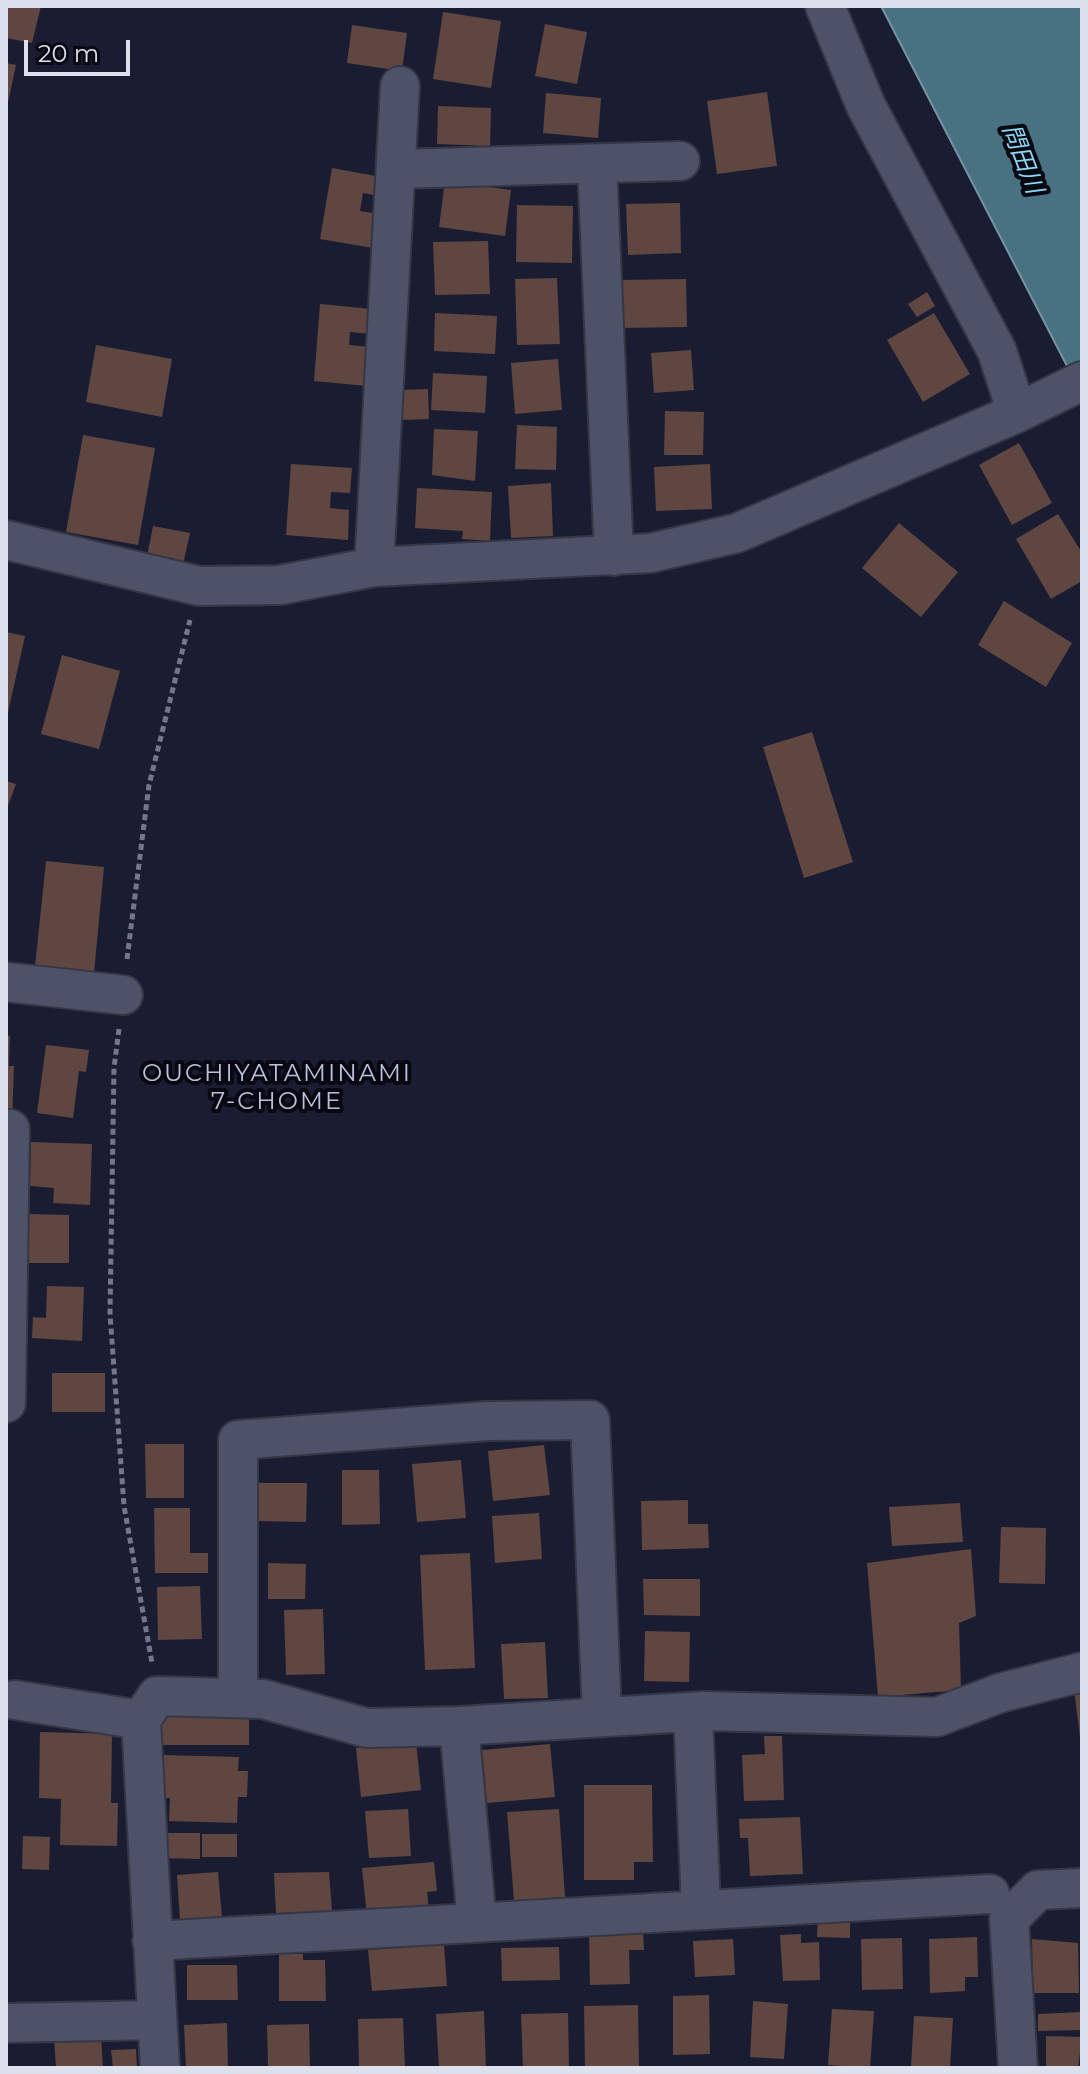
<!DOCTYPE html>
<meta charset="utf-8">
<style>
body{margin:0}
#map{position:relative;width:1088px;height:2074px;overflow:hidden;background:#1a1d31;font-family:Montserrat,sans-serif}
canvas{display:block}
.frame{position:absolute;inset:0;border:8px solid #dde1ee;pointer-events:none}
.scale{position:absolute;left:24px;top:40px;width:106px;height:36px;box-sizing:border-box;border:4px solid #dde1ee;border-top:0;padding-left:10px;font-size:24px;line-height:28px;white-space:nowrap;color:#dde1ee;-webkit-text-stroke:6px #070811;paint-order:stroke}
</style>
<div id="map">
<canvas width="1088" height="2074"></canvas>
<div class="frame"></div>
<div class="scale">20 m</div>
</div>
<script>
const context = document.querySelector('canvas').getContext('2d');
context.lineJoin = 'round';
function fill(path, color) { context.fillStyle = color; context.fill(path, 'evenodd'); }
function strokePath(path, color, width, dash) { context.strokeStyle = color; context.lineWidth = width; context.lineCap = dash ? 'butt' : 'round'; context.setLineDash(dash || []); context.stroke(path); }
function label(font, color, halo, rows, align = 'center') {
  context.font = font + ' Montserrat,"Noto Sans JP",sans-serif'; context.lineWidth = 8; context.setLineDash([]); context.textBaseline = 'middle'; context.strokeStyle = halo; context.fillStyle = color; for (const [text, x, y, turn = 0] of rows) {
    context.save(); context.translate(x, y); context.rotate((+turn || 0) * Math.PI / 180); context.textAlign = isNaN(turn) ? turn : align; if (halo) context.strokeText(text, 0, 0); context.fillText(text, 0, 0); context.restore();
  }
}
const water = new Path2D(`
 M881 6H1081L1082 395Z`);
const building = new Path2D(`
 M6 6H41L32 43 6 38Z
 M443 12 501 21 491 88 433 79Z
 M545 24 587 32 577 84 535 76Z
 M352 25 407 33 402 71 347 63Z
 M6 63 16 65 7 107H6Z
 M767 92 777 166 717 174 707 101Z
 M546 93 601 98 598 138 543 133Z
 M438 106 491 108 490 146 437 144Z
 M332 168 381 177 379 196 363 193 360 211 379 214 373 248 320 239Z
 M445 181 511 190 505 236 439 227Z
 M680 203 681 253 628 255 626 204Z
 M517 205 573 206 572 263 516 262Z
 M488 241 490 294 435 295 433 242Z
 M557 278 560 344 517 345 515 279Z
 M686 279 687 327 621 328 620 280Z
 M927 292 935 306 917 317 908 304Z
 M320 304 372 309 370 334 350 332 349 345 371 347 367 386 314 381Z
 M435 313 497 316 495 354 434 351Z
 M934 313 970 374 923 402 887 340Z
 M96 345 172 359 162 417 86 402Z
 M691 350 694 390 654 393 651 353Z
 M558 359 562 410 515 414 511 363Z
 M433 373 487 376 485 413 431 410Z
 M428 389 429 419 401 420 400 390Z
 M665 411 704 412 703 455H664Z
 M517 425 557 427 556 470 515 469Z
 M434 429 478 431 475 481 432 475Z
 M83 435 155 448 138 545 66 532Z
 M1019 443 1052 503 1012 525 979 465Z
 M291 464 352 468 350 493 331 492 330 508 349 510 348 540 286 535Z
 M710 464 712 509 656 511 654 467Z
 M551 483 553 536 511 538 508 486Z
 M417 488 492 492 490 541 462 539 463 531 415 528Z
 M1058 514 1082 553V581L1051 599 1016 539Z
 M899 523 958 572 921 617 862 568Z
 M153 526 190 533 182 569 146 561Z
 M1004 601 1072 643 1046 687 978 645Z
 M6 632 25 636 7 717 6 716Z
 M62 655 120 671 99 749 41 734Z
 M812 732 853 862 804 878 763 747Z
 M6 781 16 784 6 811Z
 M46 861 104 867 94 973 35 967Z
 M6 1035 10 1036 9 1066H14L12 1123H6Z
 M46 1045 89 1050 86 1072 79 1071 73 1118 37 1113Z
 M31 1142 92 1144 90 1205 53 1203 54 1188 30 1186Z
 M29 1214 69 1215V1263H29Z
 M47 1286 84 1287 82 1341 32 1338 33 1317 46 1318Z
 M52 1373H105V1412H52Z
 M145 1444H184V1498H146Z
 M544 1445 550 1495 493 1501 488 1451Z
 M461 1460 466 1518 417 1522 412 1464Z
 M342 1470H379L380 1524 342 1525Z
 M258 1483H307L306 1522 257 1521Z
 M688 1500V1524H708L709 1548 642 1550 641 1501Z
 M960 1503 963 1542 892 1546 889 1507Z
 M154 1508H190V1553H208V1573H155Z
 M539 1513 542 1559 495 1563 492 1516Z
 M1001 1527 1046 1528 1045 1584 999 1583Z
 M971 1549 976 1616 959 1623 961 1690 878 1697 867 1563Z
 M470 1553 475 1668 425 1670 420 1555Z
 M268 1563 306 1564 305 1599H268Z
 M643 1579H700V1616L644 1615Z
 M200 1586 202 1639 158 1640 157 1587Z
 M323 1609 325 1674 286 1675 284 1610Z
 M645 1631 690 1632 689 1682 644 1681Z
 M545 1642 548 1698 504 1699 501 1644Z
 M1082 1687V1736L1080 1737 1074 1689Z
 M162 1712H249V1745H162Z
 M40 1732 112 1734 111 1803H118L117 1846 60 1845 61 1799 39 1798Z
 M764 1736H782L784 1800 744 1801 742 1755 765 1754Z
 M416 1742 421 1790 361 1797 356 1748Z
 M550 1744 555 1797 487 1803 482 1750Z
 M164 1755 239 1757 238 1771H248L247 1797H238L237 1823 169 1821 170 1798H163Z
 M584 1785H652L653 1862H634V1880H584Z
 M408 1809 411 1856 369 1858 365 1811Z
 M559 1809 565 1897 514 1901 507 1812Z
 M800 1817 803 1874 750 1876 748 1838H740L739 1819Z
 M160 1833H200V1859L160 1858Z
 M202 1834H237V1857H202Z
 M23 1836 50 1837 49 1870 22 1869Z
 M434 1862 437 1891 427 1892 429 1911 367 1916 362 1868Z
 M218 1872 222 1918 180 1921 177 1875Z
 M329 1872 332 1911 276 1913 274 1873Z
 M818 1917 850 1919V1938L817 1937Z
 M643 1930 644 1950H629L630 1984 590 1985 589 1932Z
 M801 1934V1943L819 1942 820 1980 783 1981 780 1935Z
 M977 1937 978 1977H965V1991L930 1993 929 1939Z
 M902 1938 903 1989 862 1990 861 1939Z
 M733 1939 735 1975 695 1977 693 1941Z
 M1032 1939 1078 1943 1079 1993H1033Z
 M444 1944 447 1986 372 1991 368 1950Z
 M559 1947 560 1980 502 1981 501 1948Z
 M279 1954H303V1960H325L326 2001H279Z
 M187 1965H237L238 2000H187Z
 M709 1995 710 2054 673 2055V1996Z
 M753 2001 788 2004 784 2059 750 2057Z
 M638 2005 639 2066 585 2067 584 2006Z
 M832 2009 874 2011 870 2068 828 2065Z
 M484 2011 486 2068H439L436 2014Z
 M1082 2012V2030L1038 2031V2014Z
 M568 2013 569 2067 523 2068 521 2014Z
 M914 2016 953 2018 950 2068 911 2067Z
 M403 2018 405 2068H359L358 2019Z
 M227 2023 228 2068H186L184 2025Z
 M309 2024 310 2068H268L267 2025Z
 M101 2035 103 2068H56L54 2037Z
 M1046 2036 1082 2037 1078 2068H1046Z
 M136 2049 137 2068H113L111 2050Z`);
const path = new Path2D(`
 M127 959 149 785 190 620
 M119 1029 114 1068 110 1314 124 1506 152 1663`);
const street = new Path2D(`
 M825 6 866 106 997 351 1017 413
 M597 164 614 556
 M397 169 680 161
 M6 540 199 586 280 585 374 567 651 553 737 533 1017 413 1082 381
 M374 567 400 86
 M6 982 123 995
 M6 1403 10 1129
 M238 1698V1440L487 1421 590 1420 602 1716
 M15 1700 141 1720
 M693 1712 701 1908
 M459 1726 477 1922
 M152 1941 990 1894
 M6 2023 156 2020
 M160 2068 141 1720 157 1696 263 1699 367 1728 459 1726 705 1711 937 1717 1000 1693 1082 1672
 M1018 2068 1009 1919 1038 1890 1082 1888`);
const waterNames = [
 ["問田川",1022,159,69]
];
const neighbourhoodNames = [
 ["OUCHIYATAMINAMI",277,1074],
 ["7-CHOME",277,1102]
];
fill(water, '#487282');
strokePath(water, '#7593a2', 2);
fill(building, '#604640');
strokePath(street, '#353747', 42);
strokePath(path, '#737788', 5, [6, 4]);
strokePath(street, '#4d5268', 38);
label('italic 24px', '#8dd6f3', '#070811', waterNames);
context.letterSpacing = '2px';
label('24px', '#bbc1db', '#070811', neighbourhoodNames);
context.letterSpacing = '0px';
</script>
